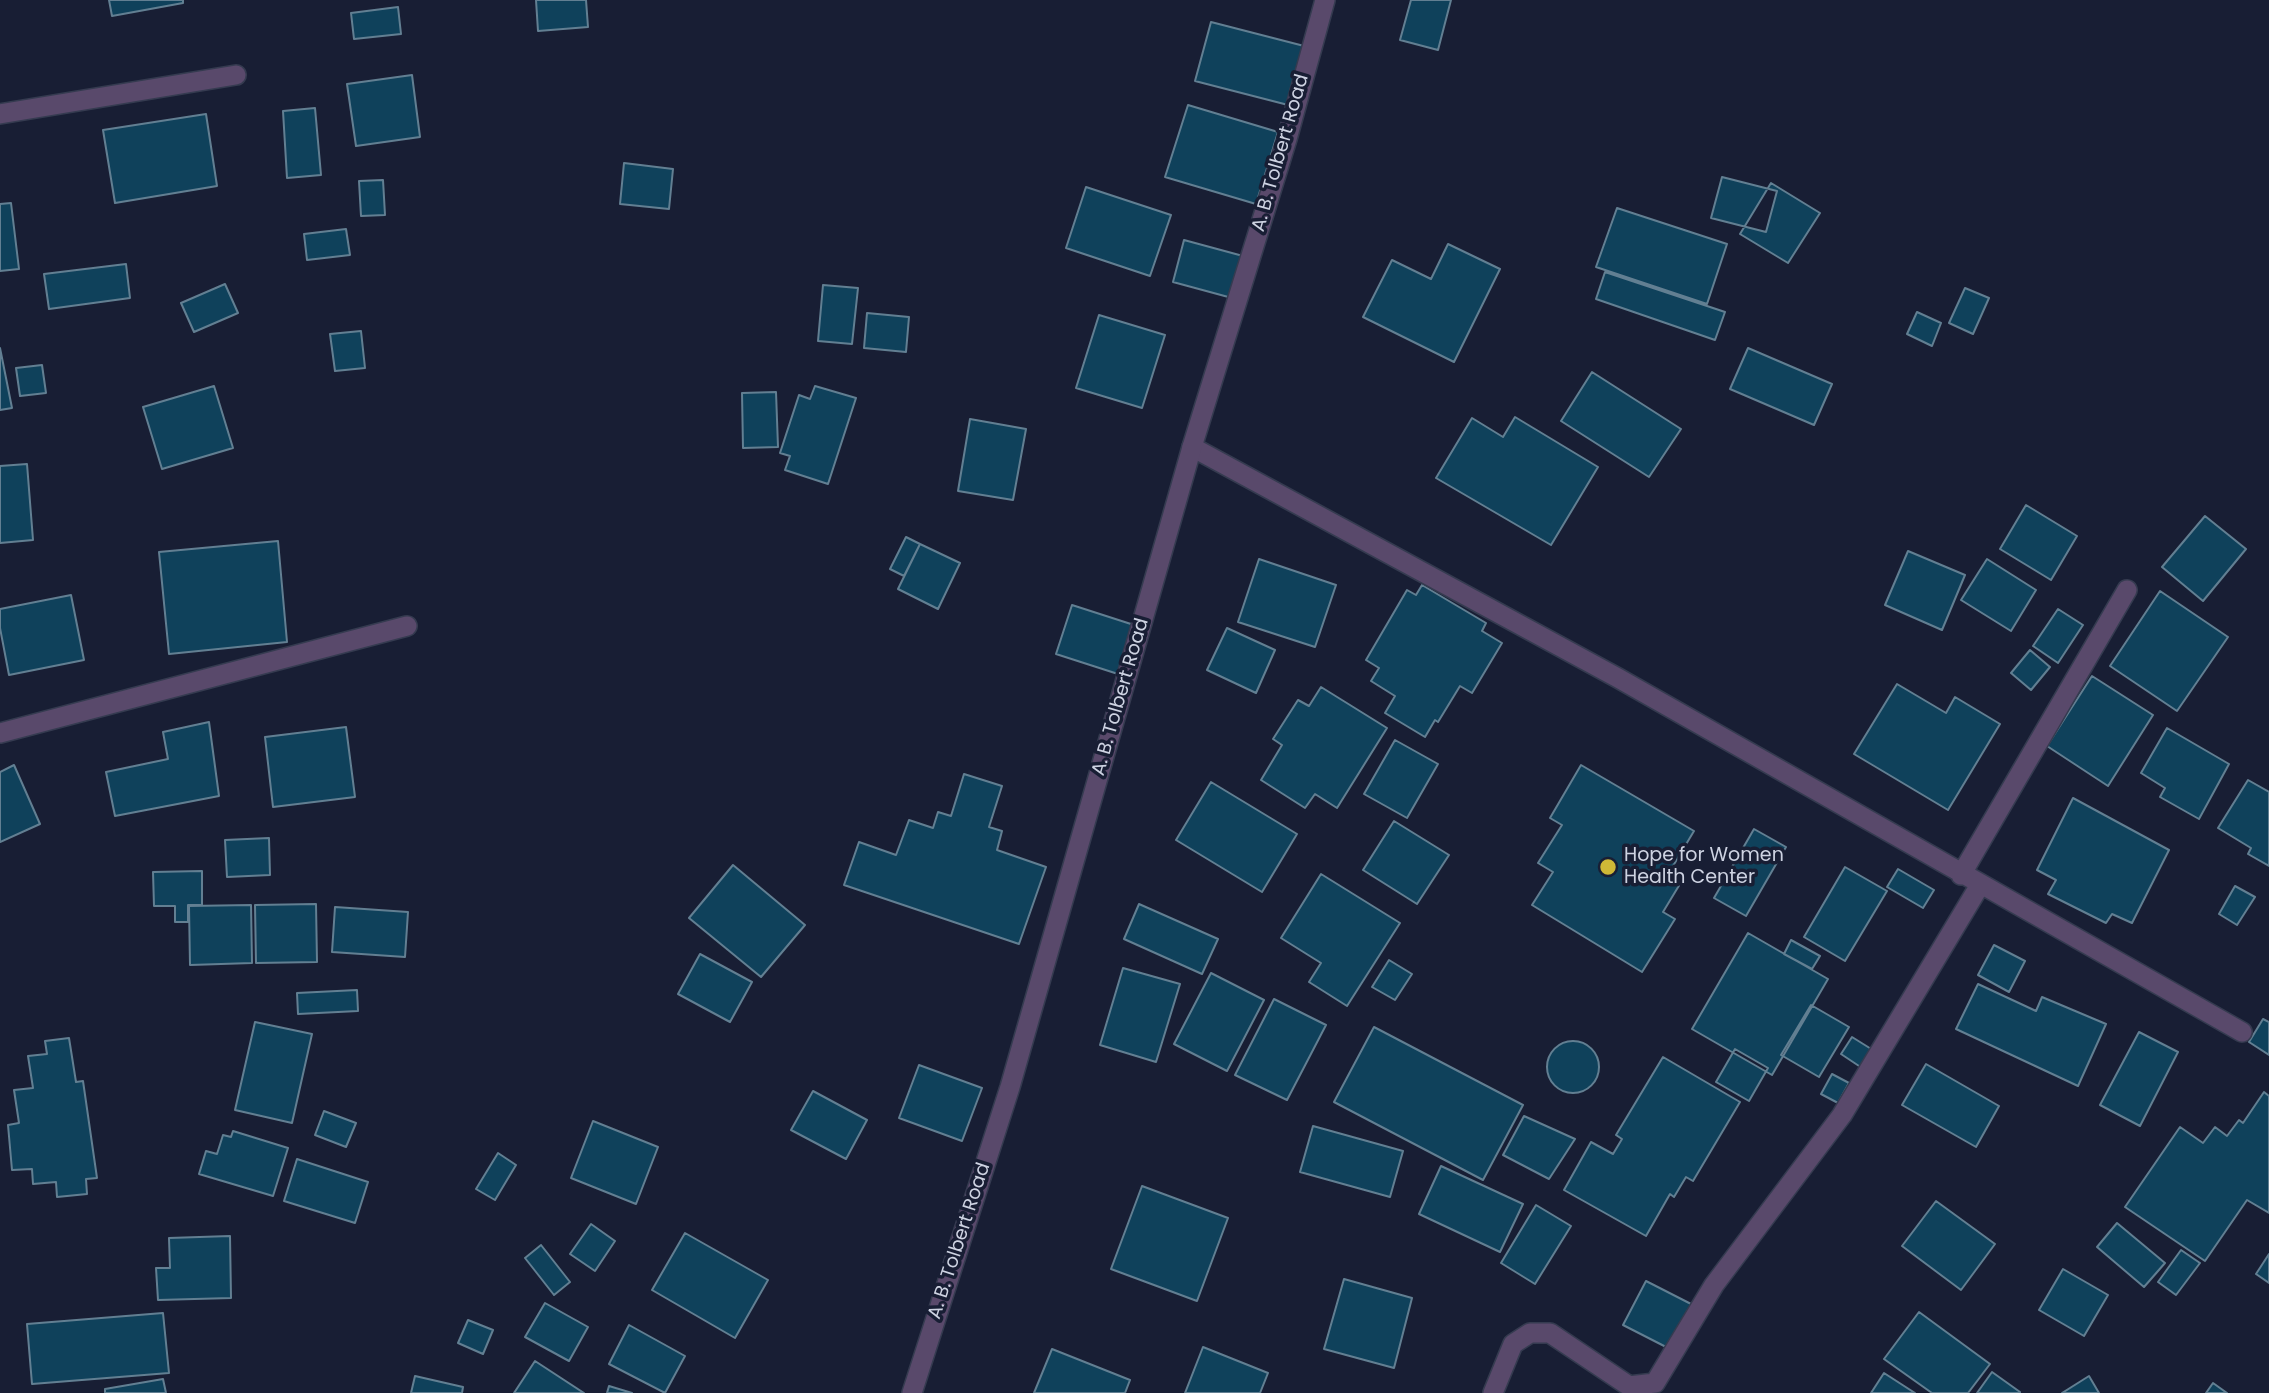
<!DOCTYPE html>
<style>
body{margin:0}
canvas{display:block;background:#181e34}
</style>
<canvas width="2269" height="1393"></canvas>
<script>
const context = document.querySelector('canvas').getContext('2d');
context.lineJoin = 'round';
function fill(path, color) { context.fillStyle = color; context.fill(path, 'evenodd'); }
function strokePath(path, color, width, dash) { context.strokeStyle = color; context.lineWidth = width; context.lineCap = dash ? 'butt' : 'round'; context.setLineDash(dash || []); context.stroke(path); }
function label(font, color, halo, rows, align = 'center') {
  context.font = font + ' Poppins,sans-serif'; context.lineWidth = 7; context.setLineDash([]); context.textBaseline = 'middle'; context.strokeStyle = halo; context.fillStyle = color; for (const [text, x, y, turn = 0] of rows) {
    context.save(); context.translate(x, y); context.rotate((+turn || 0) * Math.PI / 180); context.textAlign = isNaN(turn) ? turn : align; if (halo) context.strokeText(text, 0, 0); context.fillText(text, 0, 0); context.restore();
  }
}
const building = new Path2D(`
 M109 0H183V3L112 16Z
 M536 0H586L588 27 538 31Z
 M1411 0H1451L1438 50 1400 40Z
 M398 7 401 34 354 39 351 13Z
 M1211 22 1308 47 1292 106 1195 81Z
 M412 75 420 137 356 146 347 84Z
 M1188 105 1278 132 1256 204 1165 177Z
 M315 108 321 175 287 178 283 111Z
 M206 114 217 186 115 203 103 130Z
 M624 163 673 169 669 209 620 204Z
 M1722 177 1777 191 1766 232 1711 218Z
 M383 180 385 215 361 216 359 181Z
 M1771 183 1820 213 1788 263 1740 234Z
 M1086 187 1171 215 1150 276 1066 248Z
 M11 203 19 269 0 271V204Z
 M1617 208 1727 244 1707 304 1596 267Z
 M346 229 350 255 307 260 304 234Z
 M1184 240 1243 256 1232 298 1173 282Z
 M1448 244 1500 269 1454 362 1363 317 1392 260 1431 279Z
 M126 264 130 298 49 309 44 274Z
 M1605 272 1725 312 1715 340 1596 299Z
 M225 284 238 313 194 332 181 303Z
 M823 285 858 288 852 344 818 341Z
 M1965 288 1989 298 1973 334 1949 323Z
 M1917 312 1941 323 1932 346 1907 334Z
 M867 313 909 317 906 352 864 348Z
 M1099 315 1165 335 1142 408 1076 388Z
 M361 331 365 368 335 371 330 334Z
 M0 348 12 408 0 410Z
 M1748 348 1832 384 1814 425 1730 389Z
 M42 365 46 393 20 396 16 368Z
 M1592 372 1681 429 1649 477 1561 421Z
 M214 386 233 448 162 469 143 407Z
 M815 386 856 398 828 484 785 470 790 456 780 453 799 395 810 399Z
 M776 392 778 447 743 448 742 393Z
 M1515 417 1598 467 1551 545 1436 478 1472 418 1503 437Z
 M970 419 1026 429 1013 500 958 491Z
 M27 464 33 540 0 543V466Z
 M2026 505 2077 536 2051 580 2000 549Z
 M2205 516 2246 549 2203 601 2162 567Z
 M906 537 920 544 904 576 890 569Z
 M278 541 287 642 169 654 159 552Z
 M920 544 960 563 938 609 898 589Z
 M1908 551 1965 575 1942 630 1885 605Z
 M1259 559 1336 585 1315 647 1238 622Z
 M1987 559 2036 590 2011 631 1961 600Z
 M1422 585 1486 623 1482 631 1502 643 1472 693 1460 686 1438 722 1435 720 1425 737 1385 713 1395 696 1371 681 1379 668 1366 660 1407 590 1416 595Z
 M2160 591 2228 637 2177 711 2110 666Z
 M71 595 84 660 9 675 0 628V609Z
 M1072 605 1134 625 1118 674 1056 654Z
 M2058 609 2083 625 2058 663 2033 646Z
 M1227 628 1275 650 1256 693 1207 670Z
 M2030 650 2050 667 2031 690 2011 673Z
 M2092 676 2153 715 2108 786 2047 746Z
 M1897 684 1946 713 1955 697 2000 724 1948 810 1854 754Z
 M1321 687 1387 728 1337 808 1315 794 1305 808 1261 780 1282 745 1273 739 1298 700 1309 706Z
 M209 722 219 796 115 816 106 772 168 759 163 732Z
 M346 727 355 797 273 807 265 737Z
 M2167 728 2229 764 2199 819 2160 797 2165 788 2141 773Z
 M1395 740 1438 764 1407 818 1364 794Z
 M14 765 40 824 0 842V772Z
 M1581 765 1694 831 1670 871 1683 879 1663 912 1675 919 1642 972 1532 905 1553 872 1538 863 1562 825 1550 818Z
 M964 774 1002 786 989 827 1002 831 997 850 1046 867 1019 944 844 885 859 842 896 855 909 820 933 828 938 812 951 816Z
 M2248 780 2269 792V866L2248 854 2251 848 2218 828Z
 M1211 782 1297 834 1262 892 1176 840Z
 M2073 798 2169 850 2132 923 2112 914 2106 923 2048 894 2056 880 2037 870Z
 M1394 821 1449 855 1417 904 1363 870Z
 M1754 829 1786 847 1746 916 1714 898Z
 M269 838 270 875 227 877 225 840Z
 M733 865 805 925 761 977 689 918Z
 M1845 867 1887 891 1845 961 1804 937Z
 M1898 869 1934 890 1923 908 1887 887Z
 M202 871V905H188V922H175V906H154L153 872Z
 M1321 874 1400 923 1347 1006 1309 982 1321 963 1281 938Z
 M2235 886 2255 897 2237 925 2219 914Z
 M316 904 317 962 256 963 255 905Z
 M1139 904 1218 939 1202 974 1124 939Z
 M251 905 252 963 190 965 189 906Z
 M335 907 408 912 405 957 332 952Z
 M1748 933 1828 979 1772 1075 1692 1029Z
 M1791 940 1820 956 1812 969 1784 954Z
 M1994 945 2025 961 2009 992 1978 975Z
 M700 954 752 982 730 1022 678 994Z
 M1389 960 1412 974 1395 1000 1372 987Z
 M1123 968 1180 984 1156 1062 1100 1045Z
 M1211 973 1264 1000 1227 1071 1174 1044Z
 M1978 984 2036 1011 2042 997 2106 1024 2078 1086 1956 1029Z
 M357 990 358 1011 298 1014 297 993Z
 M1274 999 1326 1025 1287 1100 1235 1075Z
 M1811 1005 1849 1027 1819 1077 1781 1055Z
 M2263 1019 2269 1022V1055L2249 1042Z
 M255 1022 312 1034 292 1123 235 1110Z
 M1374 1027 1523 1105 1483 1180 1334 1102Z
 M2139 1032 2178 1052 2140 1126 2100 1105Z
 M1852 1037 1876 1052 1865 1070 1841 1054Z
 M69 1038 76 1082 83 1081 97 1178 86 1179 87 1194 57 1197 56 1182 33 1184 32 1169 12 1170 8 1125 19 1123 14 1090 33 1088 28 1056 47 1054 45 1041Z
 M1547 1067a26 26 0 1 1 52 0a26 26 0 1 1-52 0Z
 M1735 1049 1768 1068 1749 1101 1716 1082Z
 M1663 1057 1740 1102 1693 1181 1686 1177 1674 1197 1670 1194 1646 1236 1564 1190 1591 1142 1613 1154 1622 1139 1616 1135Z
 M1926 1064 1999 1106 1976 1147 1902 1105Z
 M919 1065 982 1088 962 1141 899 1118Z
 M1832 1074 1849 1083 1838 1103 1821 1094Z
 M813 1091 867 1120 846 1159 791 1130Z
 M2264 1092 2269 1096V1213L2247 1200 2205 1261 2125 1207 2180 1127 2203 1143 2215 1127 2227 1136 2239 1120 2243 1123Z
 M324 1111 356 1123 346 1147 315 1135Z
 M1524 1116 1575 1139 1549 1179 1503 1155Z
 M593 1121 658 1147 636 1204 571 1178Z
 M1313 1126 1403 1151 1390 1197 1300 1172Z
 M233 1131 288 1148 273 1196 199 1174 206 1151 217 1154 223 1135 231 1137Z
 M498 1153 516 1165 495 1200 476 1189Z
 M297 1159 368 1182 355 1223 284 1201Z
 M1441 1166 1523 1204 1500 1252 1419 1214Z
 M1142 1186 1228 1218 1197 1301 1111 1269Z
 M1936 1201 1995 1244 1961 1290 1902 1246Z
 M1536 1205 1571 1226 1535 1284 1501 1263Z
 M2117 1223 2165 1263 2144 1287 2097 1247Z
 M591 1224 615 1241 595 1271 570 1254Z
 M685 1233 768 1280 735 1338 652 1290Z
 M230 1236 231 1298 158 1300 156 1268H170L169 1238Z
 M541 1245 570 1282 554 1295 525 1258Z
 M2181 1250 2200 1263 2176 1295 2158 1282Z
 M2269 1254V1283L2256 1274Z
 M2063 1269 2108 1295 2084 1336 2039 1310Z
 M1344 1279 1412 1298 1394 1368 1324 1349Z
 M1646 1281 1693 1305 1670 1349 1623 1325Z
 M545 1303 588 1327 569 1361 525 1337Z
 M1919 1312 1990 1364 1968 1393H1932L1884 1359Z
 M163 1313 169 1373 32 1384 27 1324Z
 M468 1320 493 1330 483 1354 458 1343Z
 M629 1325 685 1356 665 1393 609 1364Z
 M1203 1347 1268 1373 1260 1393H1185Z
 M1052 1349 1130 1380 1125 1393H1034Z
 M535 1361 584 1393H514Z
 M1992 1372 2020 1392V1393H1977Z
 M1884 1373 1915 1393H1871Z
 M415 1376 463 1387 462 1393H411Z
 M2089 1376 2099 1393H2062Z
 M163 1379 166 1393H105V1389Z
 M2213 1383 2227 1393H2206Z
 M609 1386 632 1393H607Z`);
const minor = new Path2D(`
 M0 114 236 75
 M1192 447 1618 678 2242 1032
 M0 733 407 626
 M1961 875 2127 590
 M1493 1393 1513 1344 1530 1333H1550L1629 1386 1655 1383 1714 1285 1842 1115 1980 885`);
const tertiary = new Path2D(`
 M912 1393 1010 1087 1192 447 1287 139 1325 0`);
const markers = [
 [1608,867,9,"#cfb837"]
];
const streetNames = [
 ["A. B. Tolbert Road",1281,153,-74],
 ["A. B. Tolbert Road",1121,697,-74],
 ["A. B. Tolbert Road",960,1241,-72]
];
const poiNames = [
 ["Hope for Women",1624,856],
 ["Health Center",1624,878]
];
fill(building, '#0f415b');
strokePath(building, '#627f92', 2);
strokePath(minor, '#353b50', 22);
strokePath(tertiary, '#353b50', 22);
strokePath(minor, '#59496b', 19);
strokePath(tertiary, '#59496b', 19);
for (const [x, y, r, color] of markers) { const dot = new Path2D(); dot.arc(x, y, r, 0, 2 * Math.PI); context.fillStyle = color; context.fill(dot); strokePath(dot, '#181e34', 2.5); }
label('19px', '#ced3e2', '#181e34', streetNames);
label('19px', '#ced3e2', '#181e34', poiNames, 'left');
</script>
